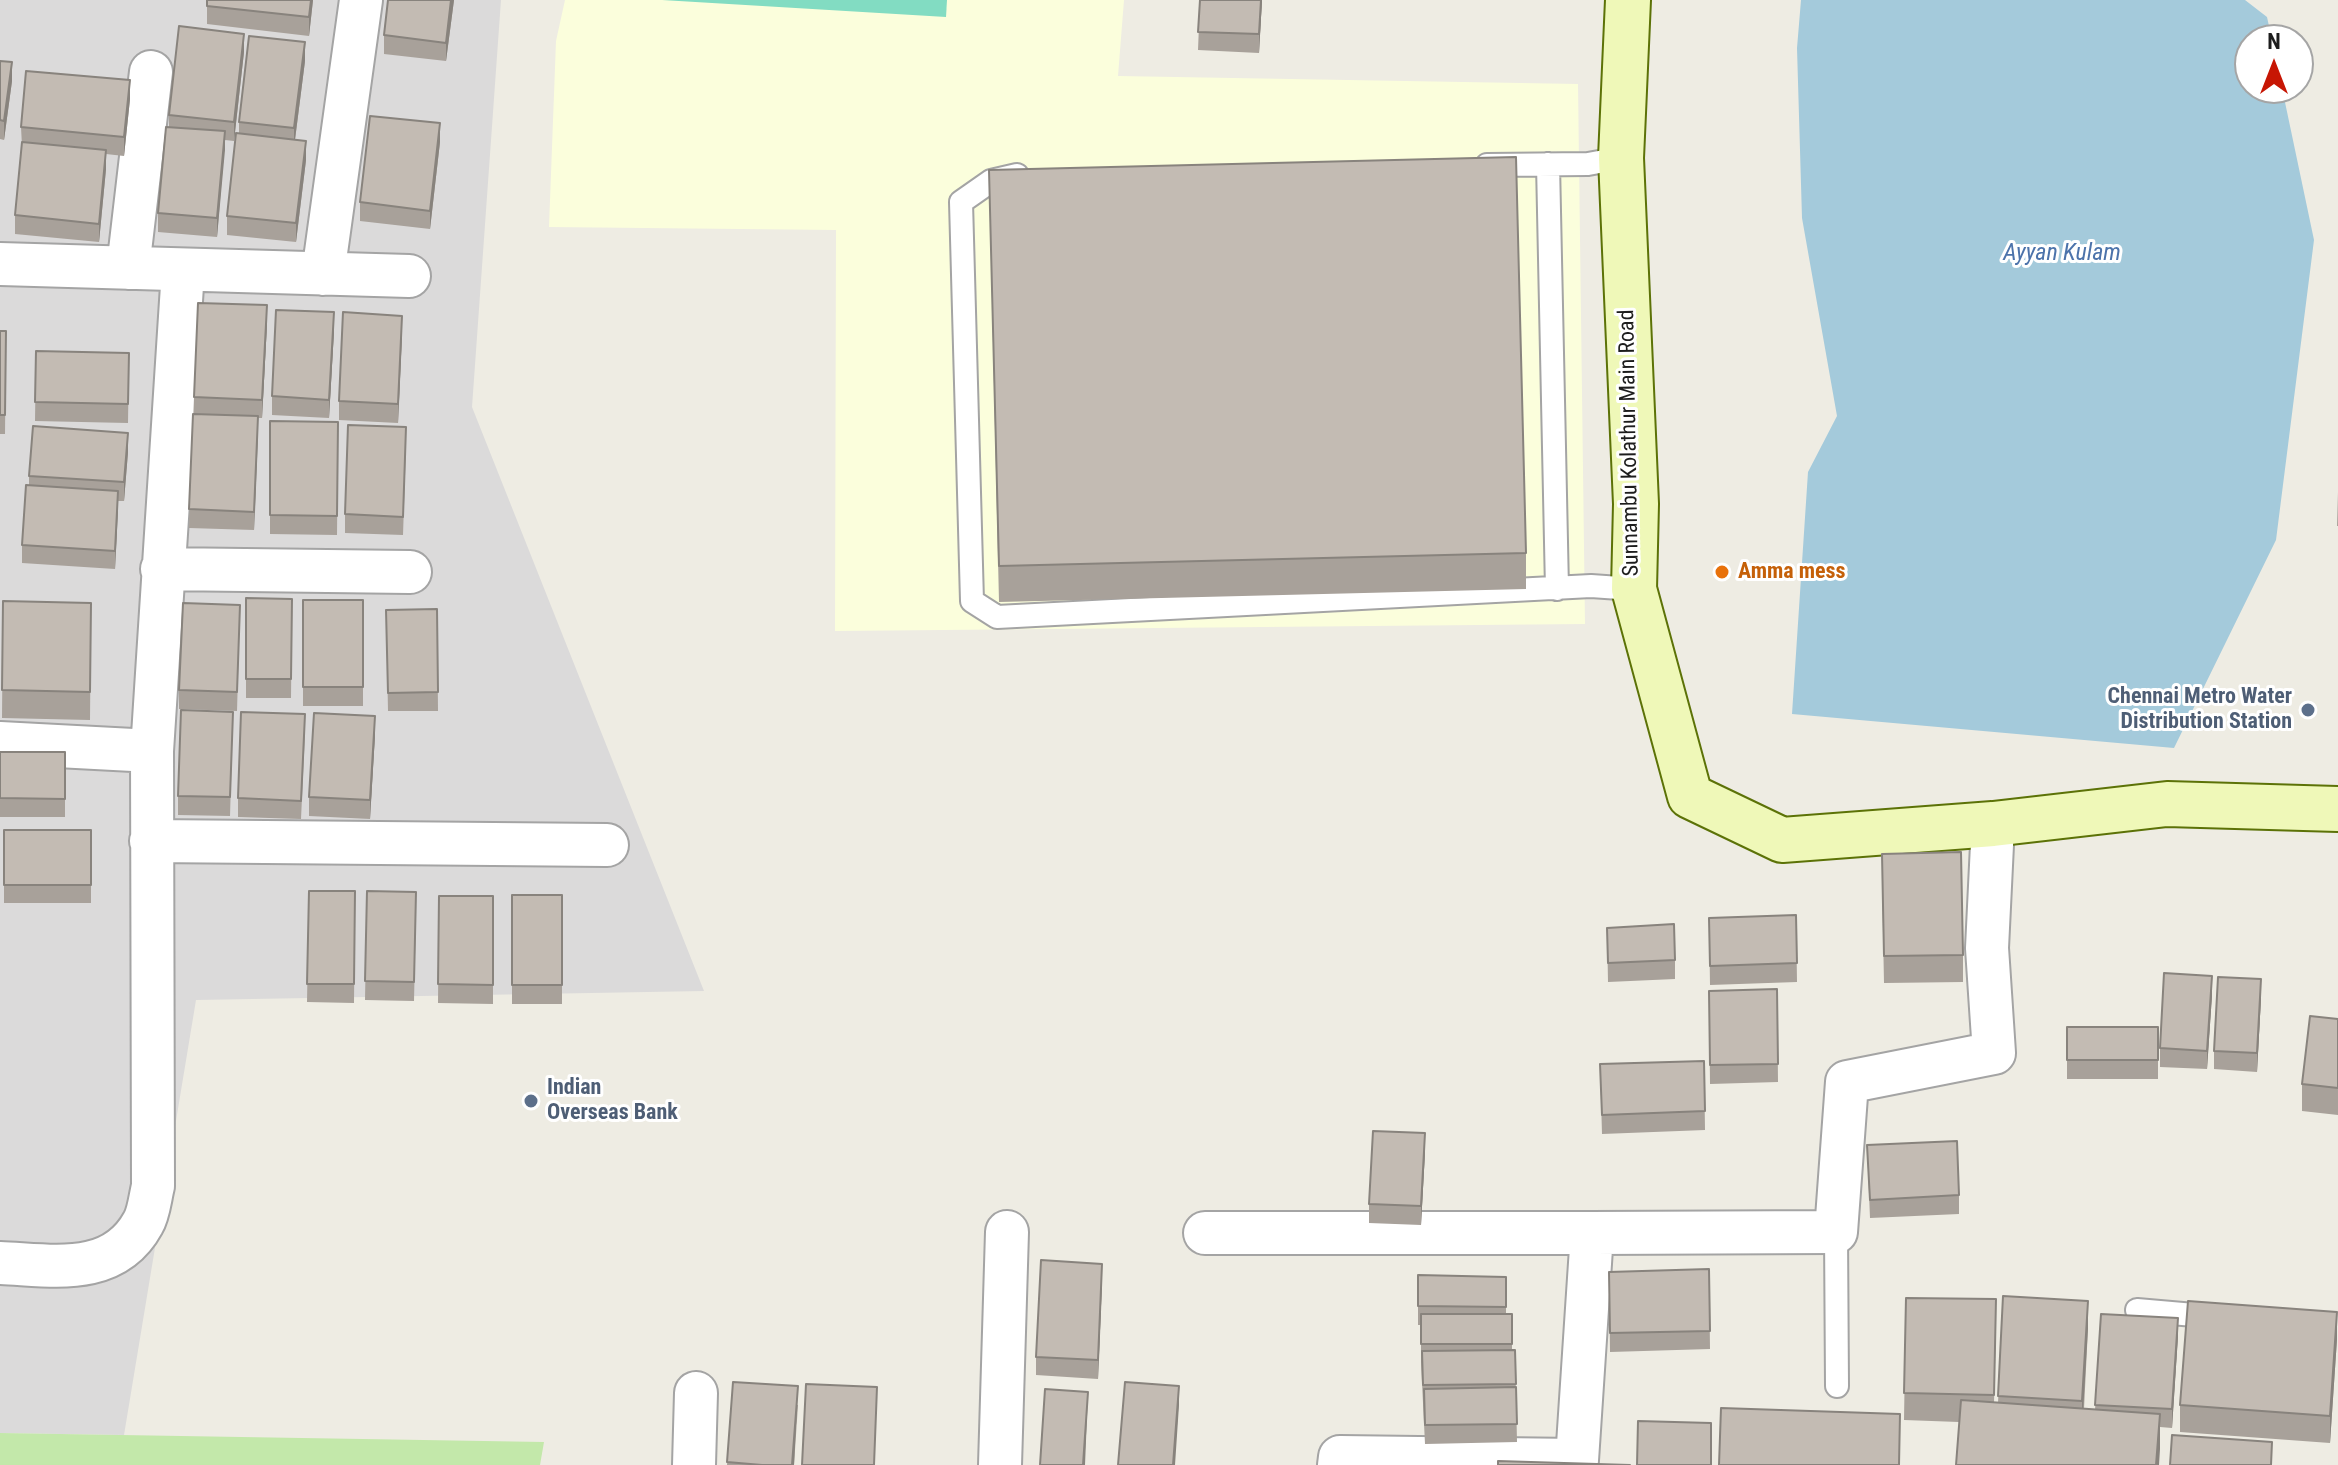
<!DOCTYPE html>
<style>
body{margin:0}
#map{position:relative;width:2338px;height:1465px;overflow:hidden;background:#eeece3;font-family:"Roboto Condensed",sans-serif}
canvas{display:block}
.north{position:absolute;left:2234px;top:24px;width:80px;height:80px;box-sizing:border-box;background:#fff;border:2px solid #a5a5a5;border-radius:50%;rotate:0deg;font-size:22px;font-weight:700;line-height:32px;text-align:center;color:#1d1d1d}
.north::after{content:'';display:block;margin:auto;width:28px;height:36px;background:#c71604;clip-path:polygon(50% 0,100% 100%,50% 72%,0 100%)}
</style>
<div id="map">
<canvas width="2338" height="1465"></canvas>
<div class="north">N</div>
</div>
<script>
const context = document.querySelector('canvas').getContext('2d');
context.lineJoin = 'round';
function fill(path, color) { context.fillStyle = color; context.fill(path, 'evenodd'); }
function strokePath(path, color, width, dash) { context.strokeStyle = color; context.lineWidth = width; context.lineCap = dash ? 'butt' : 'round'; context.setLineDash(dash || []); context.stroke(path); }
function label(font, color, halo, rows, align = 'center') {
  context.font = font + ' "Roboto Condensed",sans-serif'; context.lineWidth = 6; context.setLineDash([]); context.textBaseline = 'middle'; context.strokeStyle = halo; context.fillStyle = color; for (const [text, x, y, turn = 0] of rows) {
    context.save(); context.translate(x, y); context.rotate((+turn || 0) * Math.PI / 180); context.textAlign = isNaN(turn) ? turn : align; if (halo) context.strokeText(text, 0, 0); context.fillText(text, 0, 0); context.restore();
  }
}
const residential = new Path2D(`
 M0 0H501L472 407 704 991 196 1000 124 1435 0 1433Z`);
const education = new Path2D(`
 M565 0H1124L1118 76 1578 84 1585 624 835 631 836 230 549 227 556 41Z`);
const grass = new Path2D(`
 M0 1433 544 1442 540 1465H0Z`);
const pitch = new Path2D(`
 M662 0H947L946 17Z`);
const water = new Path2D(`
 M1801 0H2245L2267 17 2272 40H2250V88H2282L2314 240 2276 540 2174 748 1792 714 1808 472 1837 416 1802 218 1797 48Z`);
const lane = new Path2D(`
 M1548 164 1557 589
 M1487 165 1588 164 1621 158
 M1017 175 991 181 961 202 972 601 997 617 1591 586 1634 589
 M1836 1232 1837 1386
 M2137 1310 2217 1317`);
const street = new Path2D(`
 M0 264 409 276
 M128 268 151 72
 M323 274 361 0
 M162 569 410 572
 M0 743 152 751
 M151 841 607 845
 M1205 1233H1592
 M0 1263C52 1265 113 1278 143 1223 149 1213 150 1198 153 1186L152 751 183 270
 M694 1465 696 1393
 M1000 1465 1007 1232
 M1339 1465 1340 1457 1577 1460 1592 1233 1836 1232 1847 1082 1994 1053 1987 948 1993 824`);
const secondary = new Path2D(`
 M1628 0 1621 158 1636 504 1634 589 1690 796 1782 840 1993 824 2167 804 2338 809`);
const wall = new Path2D(`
 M313 0 309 36 207 24V6Z
 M388 0H454L446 61 384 54V35Z
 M1200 0H1262L1259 53 1198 50Z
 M244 52 234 141 225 140 217 237 158 232V213L169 127V115Z
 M0 61 12 81 4 140 0 139Z
 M305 61 295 140 306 160 296 242 227 235V216L239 134V122Z
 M130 99 124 156 106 154V169L99 242 15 234V215L22 146 21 127Z
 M440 142 430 229 360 221V202Z
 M989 170 1526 553V589L999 602Z
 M267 324 262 418H258L254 530 189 528 194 397Z
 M0 331H6L5 434H0Z
 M334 331 329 418 272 415V396Z
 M402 334 398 423 339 420V401Z
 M36 351 129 353 128 423 35 421Z
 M270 421 338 422 337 535 270 534Z
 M406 446 403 535 345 533V514Z
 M128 452 124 501H118L115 569 22 563V545L29 485V476Z
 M2338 492V526H2337Z
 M246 598 292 599 291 698H246Z
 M303 600H363V706H303Z
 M3 601 91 603 90 720 2 718Z
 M240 605 237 711 179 709V690Z
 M437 609 438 711H388L386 610Z
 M233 712 230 816 178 815V796Z
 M305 733 301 819 238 817V798Z
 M375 735 370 819 309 816V797Z
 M0 752H65V817H0Z
 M4 830H91V903H4Z
 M1882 882 1963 955V982L1884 983Z
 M309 891H355L354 1003 307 1002Z
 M367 891 416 911 414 1001 365 1000Z
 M512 895H562V1004H512Z
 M439 896H493V1004L438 1003Z
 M1796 915 1797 982 1710 985 1709 918Z
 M1607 928 1675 960V979L1608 982Z
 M1777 989 1778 1082 1710 1084 1709 991Z
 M2212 995 2207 1069 2160 1067V1048Z
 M2261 998 2257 1072 2214 1069V1051Z
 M2338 1019V1115L2302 1111V1084Z
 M2067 1027H2158V1079H2067Z
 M1704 1061 1705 1130 1602 1134 1600 1064Z
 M1867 1145 1959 1195V1214L1870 1218Z
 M1425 1152 1421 1225 1369 1223V1204Z
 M1709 1269 1710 1349 1610 1352 1609 1272Z
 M1418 1275 1506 1277V1314H1512V1350H1515L1517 1442 1425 1444 1421 1362V1325H1418Z
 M1102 1282 1098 1379 1036 1375V1357Z
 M2003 1296 2088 1328 2084 1409 2095 1410 2101 1314 2178 1336 2172 1428 2160 1427V1449L1959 1422 1904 1420 1906 1298 1996 1326 1994 1403H1998Z
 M2337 1339 2330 1443 2180 1432V1405Z
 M733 1382 798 1405 794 1465H727Z`);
const shadedWall = new Path2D(`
 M311 0H313L309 36V17Z
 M451 0H454L446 61V43Z
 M1261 0H1262L1259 53V34Z
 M244 34V52L234 141V122Z
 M305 42V61L294 147V128Z
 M12 62V81L4 140V121Z
 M130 80V99L124 156V137Z
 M440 123V142L430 229V211Z
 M225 131V150L217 237V218Z
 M306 141V160L296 242V223Z
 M106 150V169L99 242V224Z
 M267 305V324L262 418V400Z
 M334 312V331L329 418V400Z
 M402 316V334L398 423V404Z
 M258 416V435L254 530V512Z
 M128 433V452L124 501V482Z
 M118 491V510L115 569V551Z
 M375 716V735L370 819V800Z
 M2212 976V995L2207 1069V1051Z
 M2261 979V998L2257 1072V1053Z
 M1425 1133V1152L1421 1225V1206Z
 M1102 1264V1282L1098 1379V1360Z
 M2088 1301V1328L2082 1428V1401Z
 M2337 1312V1339L2330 1443V1416Z
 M2178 1318V1336L2172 1428V1409Z
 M798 1386 794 1465H792Z
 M1179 1386V1405L1175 1465H1173Z
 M1088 1392 1085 1465H1083Z
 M2160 1414V1449L2159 1465H2156Z`);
const building = new Path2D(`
 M207 0H311L309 17 207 6Z
 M388 0H451L446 43 384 35Z
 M1200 0H1261L1259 34 1198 32Z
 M179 26 244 34 234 122 169 115Z
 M249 36 305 42 294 128 239 122Z
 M0 61 12 62 4 121 0 120Z
 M26 71 130 80 124 137 21 127Z
 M370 116 440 123 430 211 360 202Z
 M166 127 225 131 217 218 158 213Z
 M236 133 306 141 296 223 227 216Z
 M22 142 106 150 99 224 15 215Z
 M1516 157 1526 553 999 566 989 170Z
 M198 303 267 305 262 400 194 397Z
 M276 310 334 312 329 400 272 396Z
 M343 312 402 316 398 404 339 401Z
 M0 331H6L5 415H0Z
 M36 351 129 353 128 404 35 402Z
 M193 414 258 416 254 512 189 509Z
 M270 421 338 422 337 516 270 515Z
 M348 425 406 427 403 517 345 514Z
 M33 426 128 433 124 482 29 476Z
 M26 485 118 491 115 551 22 545Z
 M246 598 292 599 291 679H246Z
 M303 600H363V687H303Z
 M3 601 91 603 90 692 2 690Z
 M183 603 240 605 237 692 179 690Z
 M437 609 438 692 388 693 386 610Z
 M181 710 233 712 230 797 178 796Z
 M241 712 305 714 301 801 238 798Z
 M314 713 375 716 370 800 309 797Z
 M0 752H65V799L0 798Z
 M4 830H91V885H4Z
 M1961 852 1963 955 1884 956 1882 854Z
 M309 891H355L354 984H307Z
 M367 891 416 892 414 982 365 981Z
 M512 895H562V985H512Z
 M439 896H493V985L438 984Z
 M1796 915 1797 963 1710 966 1709 918Z
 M1674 924 1675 960 1608 963 1607 928Z
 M2164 973 2212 976 2207 1051 2160 1048Z
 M2218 977 2261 979 2257 1053 2214 1051Z
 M1777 989 1778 1064 1710 1065 1709 991Z
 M2310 1016 2338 1019V1088L2302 1084Z
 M2067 1027H2158V1060H2067Z
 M1704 1061 1705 1111 1602 1115 1600 1064Z
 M1373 1131 1425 1133 1421 1206 1369 1204Z
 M1957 1141 1959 1195 1870 1200 1867 1145Z
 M1041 1260 1102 1264 1098 1360 1036 1357Z
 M1709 1269 1710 1331 1610 1333 1609 1272Z
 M1418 1275 1506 1277V1307L1418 1306Z
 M2003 1296 2088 1301 2082 1401 1998 1396Z
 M1906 1298 1996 1299 1994 1395 1904 1393Z
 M2188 1301 2337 1312 2330 1416 2180 1405Z
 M1421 1314H1512V1344H1421Z
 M2101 1314 2178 1318 2172 1409 2095 1405Z
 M1515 1350 1516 1384 1423 1385 1422 1351Z
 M733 1382 798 1386 792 1465H762L727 1462Z
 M1125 1382 1179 1386 1173 1465H1118Z
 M806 1384 877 1387 874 1465H802Z
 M1516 1387 1517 1424 1425 1425 1424 1389Z
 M1045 1389 1088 1392 1083 1465H1040Z
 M1961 1400 2160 1414 2156 1465H1956Z
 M1721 1408 1900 1414 1899 1465H1719Z
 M1638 1421 1711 1423V1465H1637Z
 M2172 1435 2272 1442 2271 1465H2170Z
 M1498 1461 1630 1465H1498Z`);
const markers = [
 [1722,572,8,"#e8710a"],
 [2308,710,8,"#5c6f8a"],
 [531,1101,8,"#5c6f8a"]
];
const streetNames = [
 ["Sunnambu Kolathur Main Road",1630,443,-91]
];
const foodNames = [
 ["Amma mess",1738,572]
];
const serviceNames = [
 ["Chennai Metro Water",2292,697],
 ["Distribution Station",2292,722],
 ["Indian",547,1088,"left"],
 ["Overseas Bank",547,1113,"left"]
];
const waterNames = [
 ["Ayyan Kulam",2062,254]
];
fill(residential, '#dbdada');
fill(education, '#fbfedc');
fill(grass, '#c3e8aa');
fill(pitch, '#82dcc2');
fill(water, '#a4cadb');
strokePath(lane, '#a4a4a4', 26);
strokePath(street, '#a4a4a4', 46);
strokePath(secondary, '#5c7207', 48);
strokePath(lane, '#fff', 22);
strokePath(street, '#fff', 42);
strokePath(secondary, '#eff8b8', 44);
fill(wall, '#a8a19a');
fill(shadedWall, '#88837d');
fill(building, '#c3bbb3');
strokePath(building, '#88837d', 2);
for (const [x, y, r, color] of markers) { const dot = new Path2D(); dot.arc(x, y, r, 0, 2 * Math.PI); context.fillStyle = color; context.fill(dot); strokePath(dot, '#fff', 3); }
label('22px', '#1d1d1d', '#fff', streetNames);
label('bold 22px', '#c56008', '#fff', foodNames, 'left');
label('bold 22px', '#4e5e75', '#fff', serviceNames, 'right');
label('italic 24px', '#4c73ab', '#fff', waterNames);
</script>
